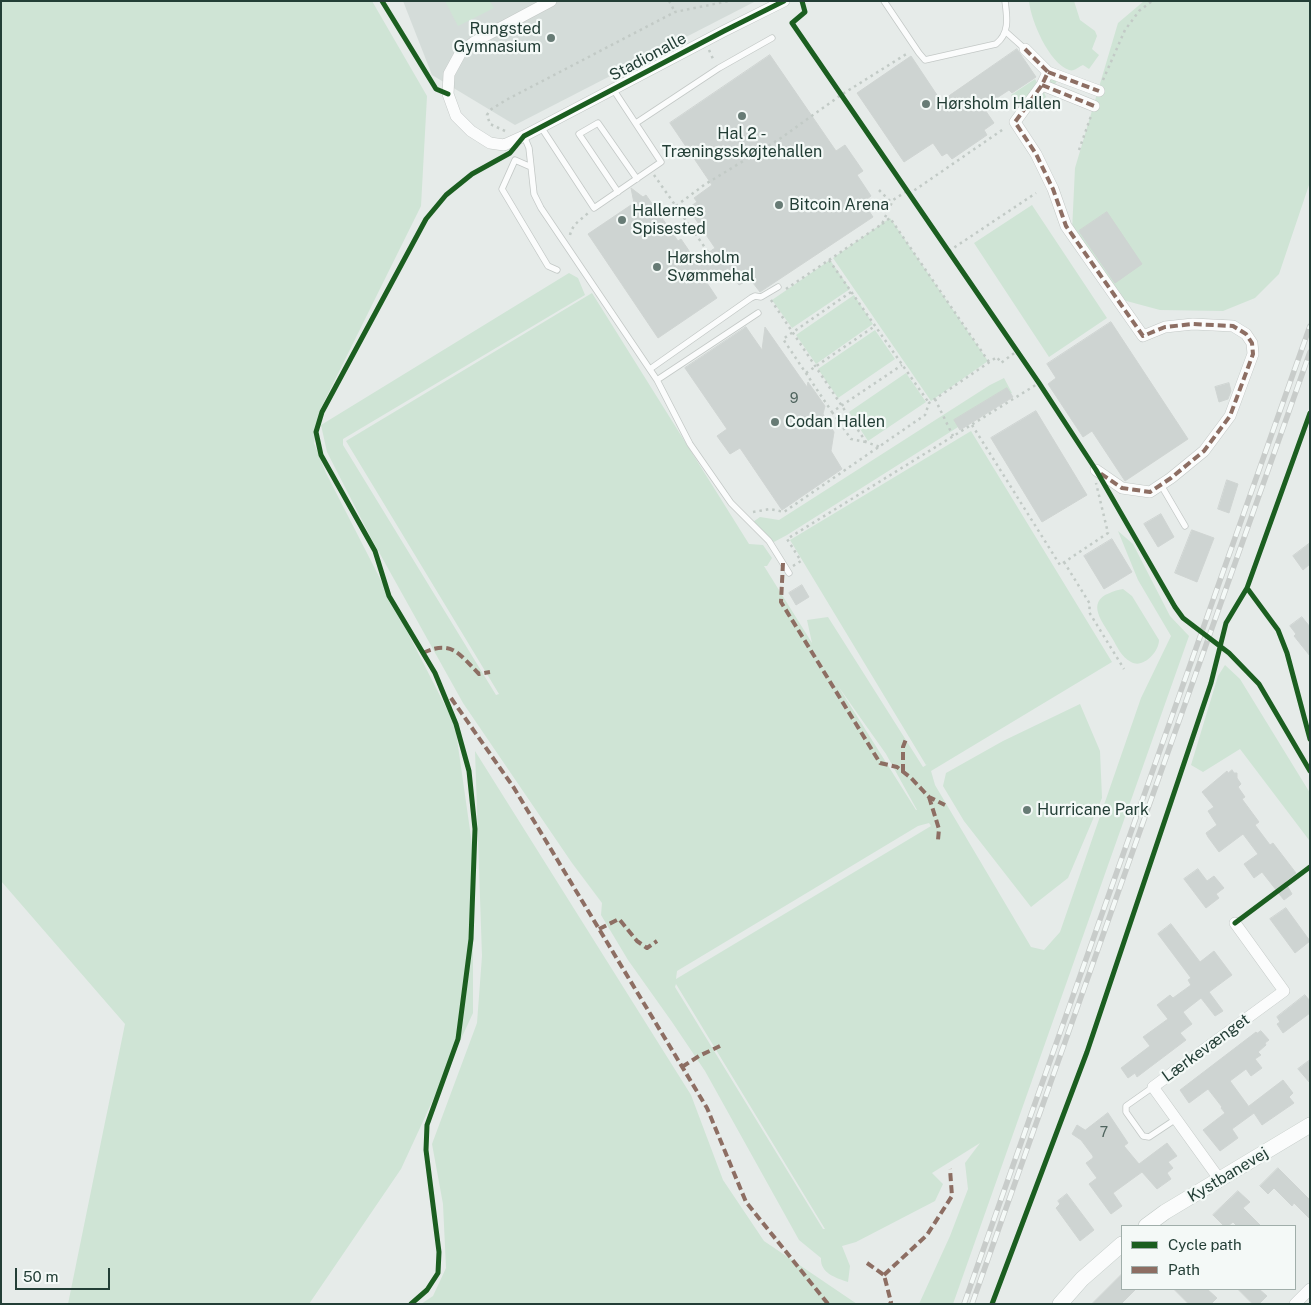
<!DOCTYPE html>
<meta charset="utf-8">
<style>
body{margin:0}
#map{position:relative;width:1311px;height:1305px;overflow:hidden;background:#e6ebe9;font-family:"Public Sans",sans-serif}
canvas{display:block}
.frame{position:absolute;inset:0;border:2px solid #233e36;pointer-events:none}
.legend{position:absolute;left:1121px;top:1225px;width:175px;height:65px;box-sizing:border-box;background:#f4f9f7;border:1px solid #a0aeaa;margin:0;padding:6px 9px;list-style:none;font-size:15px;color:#233e36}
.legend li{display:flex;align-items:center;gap:10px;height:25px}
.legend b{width:25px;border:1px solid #a0aeaa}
.scale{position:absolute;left:15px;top:1268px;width:95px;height:22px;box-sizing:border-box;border:2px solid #233e36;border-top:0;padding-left:6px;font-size:15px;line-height:18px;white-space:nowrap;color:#233e36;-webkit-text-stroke:4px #f4f9f7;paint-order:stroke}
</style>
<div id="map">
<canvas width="1311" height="1305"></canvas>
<div class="frame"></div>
<ul class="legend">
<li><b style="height:6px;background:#1b5e20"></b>Cycle path</li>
<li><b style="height:6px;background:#8d6e63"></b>Path</li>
</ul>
<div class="scale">50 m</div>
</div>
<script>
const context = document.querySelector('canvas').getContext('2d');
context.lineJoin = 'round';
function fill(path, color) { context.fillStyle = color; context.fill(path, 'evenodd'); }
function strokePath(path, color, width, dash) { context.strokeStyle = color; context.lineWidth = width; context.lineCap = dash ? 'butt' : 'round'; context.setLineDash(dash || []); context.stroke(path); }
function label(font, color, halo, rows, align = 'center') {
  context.font = font + ' "Public Sans",sans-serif'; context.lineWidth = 4.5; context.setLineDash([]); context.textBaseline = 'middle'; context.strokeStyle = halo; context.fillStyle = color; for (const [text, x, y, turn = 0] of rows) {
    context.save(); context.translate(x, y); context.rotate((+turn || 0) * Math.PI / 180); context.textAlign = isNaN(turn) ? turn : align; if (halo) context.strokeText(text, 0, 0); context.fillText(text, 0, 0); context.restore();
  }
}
const built = new Path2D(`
 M403 1H756L515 125 432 75Z`);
const green = new Path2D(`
 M1 1H372L427 96 421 206 321 408 314 443 326 473 455 725 473 851V1013L401 1169 309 1304H68L125 1024 1 881Z
 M445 1H490L494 8 458 26Z
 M1029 1H1074L1080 20 1095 31 1097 36 1092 49 1099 55 1089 69 1083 65C1078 67 1074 72 1069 70 1049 63 1031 21 1029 1Z
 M1144 1H1310V182L1279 274 1255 298 1223 311 1160 310 1119 299 1072 231 1075 168 1118 23Z
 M1060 72 1051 95 1043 90 1046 97 1023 113 1011 95 1035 79 1040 88V82Z
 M1032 205 1107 318 1049 357 974 243Z
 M890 218 988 361 931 401 833 258Z
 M830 260 850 289 792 328 772 300Z
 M569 273 578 278 585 295 343 439V445L496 695 499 694 346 441 592 293 749 544 763 545 772 558 767 566H764L812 643 807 620 828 617 923 767 928 764 926 765 790 540 971 431 1112 662 931 771 935 785 1031 947 1044 950 1060 932 1141 698 1171 636 1138 580 1118 531 1133 544 1170 616 1189 636 953 1304H919L950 1236 968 1189 965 1163 980 1143 932 1173 943 1184 935 1201 856 1242 842 1246 850 1266 848 1282C836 1278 820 1273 821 1258L799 1240 705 1071 672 1022 628 960 601 915 602 903 572 863 463 703 370 536 327 452 321 425ZM838 686 886 754 917 810H916ZM929 823 931 826 676 979 677 971 918 826ZM676 984 825 1229H823L675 987Z
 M854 295 873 324 816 364 796 335Z
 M875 330 895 359 838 398 818 369Z
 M906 373 926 402 868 441 849 412Z
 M1004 378 1012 393 787 535 772 543 750 524 760 517 779 520 990 385Z
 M1123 589 1132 596 1159 640C1159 652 1143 669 1131 662 1121 657 1117 646 1112 638 1105 625 1087 606 1105 595 1112 592 1116 590 1123 589Z
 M1225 665 1240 679 1310 793 1309 840 1240 749 1203 772 1191 765 1218 676Z
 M1080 704 1100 751 1102 798 1068 878 1031 907 964 821 943 786 946 773 1003 741Z
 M475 751 691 1095 723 1180 764 1241 857 1304H421L433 1296 446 1268 443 1204 432 1144 477 1023 482 956Z`);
const building = new Path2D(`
 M1017 49 1036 77 1012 93 1009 90 983 107 994 123 984 130 987 135 952 159 947 153 942 156 933 143 904 162 857 93 911 56 941 101Z
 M770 55 836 151 845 145 863 171 857 175 871 196 863 202 873 217 760 292 750 279 739 285 728 268 707 283 717 298 658 338 588 234 634 203 631 188 643 197 646 195 678 241 681 239 696 261 715 248 688 208 697 202 694 198 712 185 670 123Z
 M1107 212 1142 264 1115 283 1079 231Z
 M1111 322 1188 439 1125 481 1092 431 1083 437 1048 384 1056 378 1047 364Z
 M746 327 762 350 765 327 807 387 808 382 825 406 823 414 834 432 831 451 842 469 782 510 740 448 730 454 717 436 727 429 685 368Z
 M1229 383 1231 391 1228 399 1219 402 1215 387Z
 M1007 388 1013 397 960 430 954 420Z
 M1036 411 1087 495 1042 522 991 438Z
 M1227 480 1238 484 1229 513 1218 509Z
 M1161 514 1174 537 1158 547 1144 524Z
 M1192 530 1214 538 1197 582 1175 573Z
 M1112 539 1132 572 1104 589 1084 556Z
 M1310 543V564L1303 570 1293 556Z
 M802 585 809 597 796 605 789 593Z
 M1302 617 1310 627V656L1294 636 1296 634 1290 626Z
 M1232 770 1234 773H1237V778L1241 784 1238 787 1245 797 1242 799 1259 822 1255 825 1270 845 1273 843 1296 873 1285 882 1292 894 1284 900 1262 872 1254 878 1244 864 1258 854 1243 834 1219 852 1208 837 1206 833 1217 825 1208 811 1214 807 1202 792 1227 771 1228 773Z
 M1198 869 1207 881 1214 876 1224 888 1216 894 1219 898 1206 908 1184 879Z
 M1286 908 1310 941 1295 953 1270 919Z
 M1171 924 1200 962 1214 951 1232 975 1209 992 1223 1011 1215 1016 1201 998 1183 1012 1192 1024 1180 1033 1186 1040 1137 1077 1135 1073 1128 1078 1121 1068 1150 1046 1143 1037 1168 1019 1157 1005 1170 995 1173 998 1191 985 1188 980 1191 978 1158 934Z
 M1305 995 1310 1001V1013L1283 1033 1277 1024 1280 1022 1277 1017Z
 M1261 1031 1269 1040 1265 1043 1266 1045 1258 1052 1261 1055 1255 1059 1262 1068 1251 1076 1246 1069 1230 1081 1252 1111 1249 1106 1283 1080 1293 1093 1289 1097 1294 1103 1262 1125 1254 1113 1232 1129 1238 1138 1220 1151 1203 1130 1225 1113 1221 1108 1222 1107 1208 1089 1189 1103 1180 1090 1256 1032 1257 1033Z
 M1310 1060V1083L1298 1069Z
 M1108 1113 1128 1143 1124 1146 1139 1164 1167 1143 1177 1156 1168 1162 1173 1168 1167 1173 1171 1179 1157 1189 1142 1172 1113 1193 1122 1206 1111 1214 1089 1184 1097 1178 1086 1163 1093 1158V1156L1081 1140 1072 1134 1077 1125 1085 1130Z
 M1278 1168 1310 1200V1219L1294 1203 1292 1206 1274 1188 1268 1194 1260 1186Z
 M1238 1191 1250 1202 1243 1208 1261 1226H1237L1233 1222 1228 1226H1224L1213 1215Z
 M1067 1194 1094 1230 1080 1241 1056 1208 1060 1204 1058 1201Z
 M1122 1274V1289H1136L1121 1304H1092Z
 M1174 1289H1207L1217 1298 1211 1304H1189Z
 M1238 1289H1259L1267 1296 1259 1304H1253Z`);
const path = new Path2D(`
 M669 1 675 12
 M709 50 714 61
 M1103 80 1125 30 1139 11 1152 1
 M505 131 490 124 487 115 490 110 506 100 675 12 729 1
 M1079 150 1091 116
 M654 175 713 259
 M879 190 892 203
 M909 194 1005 128
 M676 206 704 185 781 138 841 95 908 53
 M882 224 890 218 989 362
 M570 235C573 223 580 221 588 213
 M949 251 1036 193
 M829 260 882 224 893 200 907 191
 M786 289 829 260 929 403
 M851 292 783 339 832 412 902 365
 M771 300 866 442 880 447
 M806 373 875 326
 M935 399 953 436
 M832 412 851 439 866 442
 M972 425 1060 565 1108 533 1096 483
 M753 512 770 509 784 512 925 415 929 403 997 357 1001 363 1017 351
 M1064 562 1090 604 1089 612 1124 669
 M793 566 801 561 787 539 1039 383`);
const lane = new Path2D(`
 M884 1 919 53 925 60 996 44C1010 33 1007 17 1005 1
 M1006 32 1025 49
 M636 123 719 68 772 38
 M541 127 594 208 661 162 613 89
 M524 136 529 148 534 194 541 208 657 380 758 313
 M531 167 515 160 502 189 548 266 557 270
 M618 192 579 134 598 123 637 179
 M650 369 751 298 755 296 761 297 778 287
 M657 380 690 444 731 503 769 541 789 573
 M1161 485 1185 526
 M1153 1087 1126 1106V1112L1143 1136 1149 1137 1176 1119`);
const street = new Path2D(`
 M551 1 474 42 461 52 449 74 448 94 456 116 471 131 490 143 504 145 524 136 724 31 784 1
 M1025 49 1048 72 1042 85 1015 122 1036 154 1053 189 1066 226 1143 336 1165 327 1193 324 1233 326 1246 334 1252 343 1253 354 1230 416 1204 451 1171 478 1150 492 1122 488 1096 470
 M1048 72 1099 91
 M1042 85 1094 106
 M1220 1180 1153 1087 1284 991 1235 923
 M1295 1304 1310 1289`);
const secondary = new Path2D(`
 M1146 1226 1165 1212 1310 1125
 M1060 1304 1082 1279 1122 1244`);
const rail = new Path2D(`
 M964 1304 1310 326
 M972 1304 1310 352`);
const quiet = new Path2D(`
 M1025 49 1048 72 1042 85 1015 122 1036 154 1053 189 1066 226 1143 336 1165 327 1193 324 1233 326 1246 334 1252 343 1253 354 1230 416 1204 451 1171 478 1150 492 1122 488 1100 473
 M1048 72 1099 91
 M1042 85 1094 106
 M783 563 781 602 880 763 897 767 911 778 929 797 945 805
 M423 653C452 639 460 655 479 674L490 672
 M451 698 514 788 707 1108 746 1202 828 1304
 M903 772V747L906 739
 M929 797 939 829 938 840
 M599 929 619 919 637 941 647 948 657 941
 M682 1067 699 1056 720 1046
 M867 1263 884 1275 891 1302 890 1304
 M884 1275 927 1235 952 1196 950 1169`);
const cycleway = new Path2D(`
 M382 1 436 89 448 94
 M802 1 805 12 792 23 1039 383 1096 470 1175 607 1183 618 1229 653 1259 684 1310 771
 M1247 588 1278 630 1287 653 1310 739
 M1235 923 1310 867
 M411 1304 427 1290 438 1273 439 1252 426 1150 427 1125 458 1039 471 939 475 829 469 771 456 724 435 673 389 596 375 551 321 455 316 432 322 412 426 219 446 195 472 174 510 153 524 136 724 31 784 1
 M992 1304 1087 1052 1211 683 1226 623 1247 588 1310 413`);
const markers = [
 [551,38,5,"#677b75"],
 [926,104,5,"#677b75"],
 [742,116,5,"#677b75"],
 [779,205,5,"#677b75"],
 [622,220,5,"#677b75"],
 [657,267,5,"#677b75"],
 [775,422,5,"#677b75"],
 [1027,810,5,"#677b75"]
];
const numberNames = [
 ["9",794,399],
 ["7",1104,1133]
];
const poiNames = [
 ["Rungsted",541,29,"right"],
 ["Gymnasium",541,47,"right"],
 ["Hørsholm Hallen",936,104],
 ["Hal 2 -",742,134,"center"],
 ["Træningsskøjtehallen",742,152,"center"],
 ["Bitcoin Arena",789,205],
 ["Hallernes",632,211],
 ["Spisested",632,229],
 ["Hørsholm",667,258],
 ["Svømmehal",667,276],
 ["Codan Hallen",785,422],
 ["Hurricane Park",1037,810]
];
const streetNames = [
 ["Stadionalle",648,57,-28],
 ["Lærkevænget",1206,1048,-36],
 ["Kystbanevej",1228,1175,-31]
];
fill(built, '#d4dcd9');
fill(green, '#cfe4d5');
fill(building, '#ced4d2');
strokePath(building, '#cfd4d2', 1);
strokePath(lane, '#c3c8c6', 7);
strokePath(street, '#c3c8c6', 12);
strokePath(secondary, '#c1c9c6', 16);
strokePath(path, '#c2cac6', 2.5, [2.5, 4]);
strokePath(lane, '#fbfcfc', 5.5);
strokePath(street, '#fbfcfc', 11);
strokePath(secondary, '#fbfcfc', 15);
strokePath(rail, '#c8ccca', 5.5);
strokePath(rail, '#f4f9f7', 4, [11]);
strokePath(quiet, '#8d6e63', 4, [8, 4]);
strokePath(cycleway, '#1b5e20', 5);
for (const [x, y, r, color] of markers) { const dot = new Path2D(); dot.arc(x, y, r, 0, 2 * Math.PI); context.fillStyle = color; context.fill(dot); strokePath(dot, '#f4f9f7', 2); }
label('14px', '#4f645e', null, numberNames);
label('16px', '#233e36', '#f4f9f7', poiNames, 'left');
label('16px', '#233e36', '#f4f9f7', streetNames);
</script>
